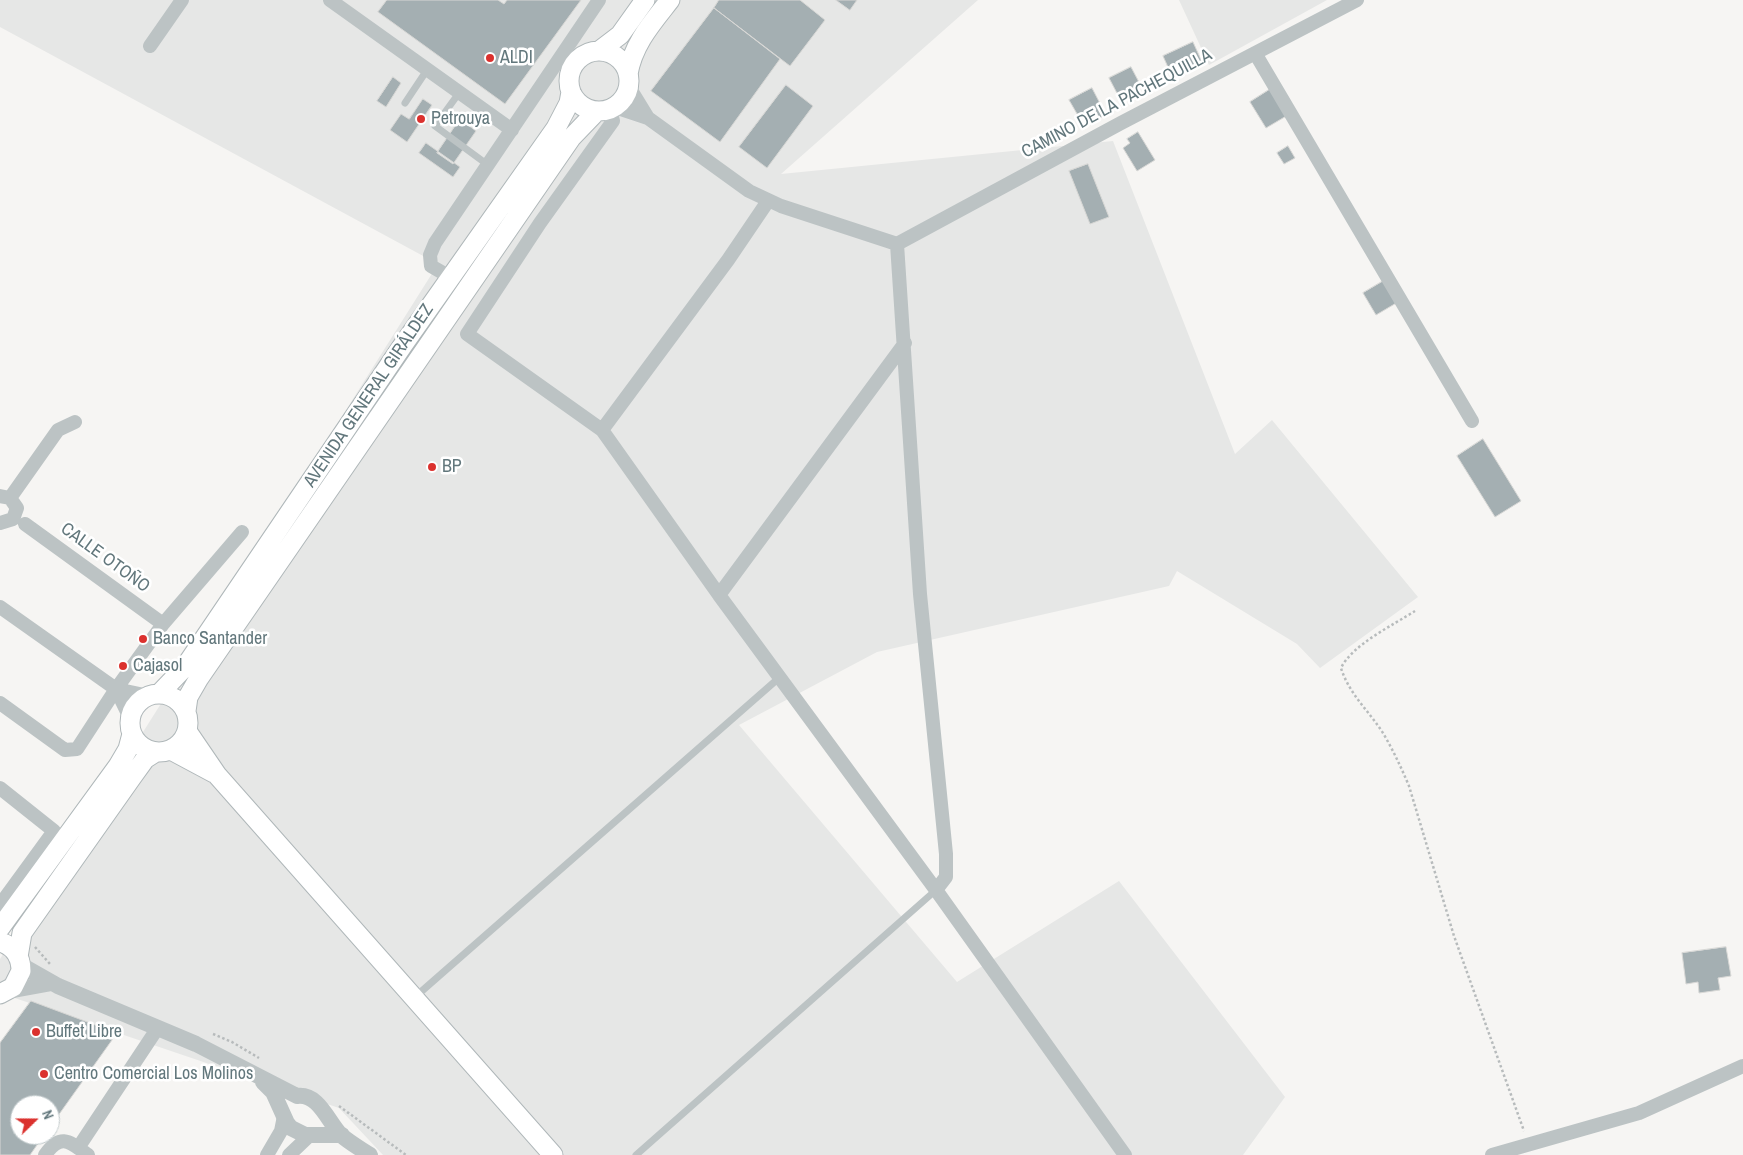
<!DOCTYPE html>
<meta charset="utf-8">
<style>
body{margin:0}
#map{position:relative;width:1743px;height:1155px;overflow:hidden;background:#f6f5f3;font-family:"Archivo Narrow",sans-serif}
canvas{display:block}
.north{position:absolute;left:10px;top:1095px;width:50px;height:50px;box-sizing:border-box;background:#fff;border:1px solid #c0c9cb;border-radius:50%;rotate:68deg;font-size:14px;font-weight:700;line-height:20px;text-align:center;color:#62777c}
.north::after{content:'';display:block;margin:auto;width:18px;height:22px;background:#db312e;clip-path:polygon(50% 0,100% 100%,50% 72%,0 100%)}
</style>
<div id="map">
<canvas width="1743" height="1155"></canvas>
<div class="north">N</div>
</div>
<script>
const context = document.querySelector('canvas').getContext('2d');
context.lineJoin = 'round';
function fill(path, color) { context.fillStyle = color; context.fill(path, 'evenodd'); }
function strokePath(path, color, width, dash) { context.strokeStyle = color; context.lineWidth = width; context.lineCap = dash ? 'butt' : 'round'; context.setLineDash(dash || []); context.stroke(path); }
function label(font, color, halo, rows, align = 'center') {
  context.font = font + ' "Archivo Narrow",sans-serif'; context.lineWidth = 5; context.setLineDash([]); context.textBaseline = 'middle'; context.strokeStyle = halo; context.fillStyle = color; for (const [text, x, y, turn = 0] of rows) {
    context.save(); context.translate(x, y); context.rotate((+turn || 0) * Math.PI / 180); context.textAlign = isNaN(turn) ? turn : align; if (halo) context.strokeText(text, 0, 0); context.fillText(text, 0, 0); context.restore();
  }
}
const built = new Path2D(`
 M0 0H978L781 174 1113 141 1235 454 1272 420 1418 597 1320 668 1297 644 1177 571 1169 586 877 652 739 725 957 982 1119 881 1285 1097 1243 1155H383L339 1108 0 993V959L438 264 0 27Z
 M1179 0H1327L1209 65Z`);
const building = new Path2D(`
 M387 0H498L504 4 507 0H581L505 104 378 12Z
 M719 0H800L825 20 790 66 714 8Z
 M836 0H857L850 10Z
 M714 8 780 59 720 142 651 91Z
 M1193 42 1202 62 1172 76 1163 56Z
 M1131 67 1141 86 1119 97 1109 78Z
 M393 77 401 83 386 107 377 101Z
 M786 85 813 106 767 168 739 147Z
 M1092 88 1106 115 1095 120 1091 113 1080 119 1069 100Z
 M1272 88 1288 115 1266 128 1250 102Z
 M423 99 432 105 407 142 390 130 401 114 409 119Z
 M460 119 476 131 453 164 437 153Z
 M1138 132 1155 160 1137 171 1123 148 1130 143 1127 139Z
 M426 143 460 167 453 177 419 153Z
 M1288 146 1295 158 1284 164 1277 153Z
 M1088 164 1109 217 1090 224 1069 171Z
 M1385 280 1398 302 1376 315 1363 293Z
 M1483 439 1521 501 1495 517 1457 456Z
 M1726 947 1731 976 1718 978 1720 990 1699 993 1698 982 1686 984 1682 953Z
 M31 1001 117 1033 50 1127V1105H20V1135H44L30 1155H0V1043Z`);
const path = new Path2D(`
 M1415 611C1393 625 1352 645 1341 668 1349 694 1369 711 1383 733 1393 750 1401 767 1409 786L1454 936 1524 1131
 M35 947 50 964
 M213 1034 232 1042 259 1058
 M339 1106 406 1155`);
const service = new Path2D(`
 M459 93 435 126 488 165
 M405 103 427 70
 M415 997 780 677
 M636 1155 936 890`);
const minor = new Path2D(`
 M330 0 512 130
 M150 46 182 0
 M1255 53 1472 421
 M629 87 648 118 749 191 781 206 897 244
 M615 107 648 118
 M768 201 728 260 602 430 719 595 905 343
 M897 244 920 594 946 854V877L936 890
 M897 244 1121 123 1357 0
 M450 277 431 266 430 255 435 243 599 0
 M602 430 467 334 540 223 613 121 610 109
 M0 496 10 498 17 508 13 519 0 523
 M10 498 58 430 75 422
 M25 524 163 624
 M719 595 936 890 1125 1155
 M0 607 116 689 149 696
 M116 689 131 720
 M0 703 65 750 77 749 116 689 163 624 242 532
 M0 788 54 831 0 905
 M78 1148 157 1029
 M45 1155C61 1132 70 1142 88 1155
 M267 1155 281 1131 284 1116
 M289 1155 309 1136
 M1492 1155 1639 1113 1743 1066`);
const tertiary = new Path2D(`
 M21 965 58 986 196 1044 297 1096C319 1093 328 1122 341 1135 350 1143 361 1149 370 1155
 M8 991 52 983
 M263 1082 273 1092 287 1123 291 1128 305 1135H342`);
const secondary = new Path2D(`
 M569 81a30 30 0 1 1 60 0a30 30 0 1 1-60 0Z
 M599 51 620 35 645 0
 M628 74C633 44 652 23 670 0
 M159 694 185 667 403 345 556 128 569 103 571 92
 M130 723a29 29 0 1 1 58 0a29 29 0 1 1-58 0Z
 M186 711 188 697 199 678 571 138 597 111
 M187 731 217 775 553 1155
 M171 750 214 773
 M0 928 118 766 128 749 132 734
 M0 942C14 946 21 956 21 971L13 987 0 994
 M18 957 22 933 132 777 145 759 156 752`);
const markers = [
 [490,58,5,"#db312e"],
 [421,119,5,"#db312e"],
 [432,467,5,"#db312e"],
 [143,639,5,"#db312e"],
 [123,666,5,"#db312e"],
 [36,1032,5,"#db312e"],
 [44,1074,5,"#db312e"]
];
const poiNames = [
 ["ALDI",500,58],
 ["Petrouya",431,119],
 ["BP",442,467],
 ["Banco Santander",153,639],
 ["Cajasol",133,666],
 ["Buffet Libre",46,1032],
 ["Centro Comercial Los Molinos",54,1074]
];
const streetNames = [
 ["CAMINO DE LA PACHEQUILLA",1117,104,-28],
 ["AVENIDA GENERAL GIRÁLDEZ",369,396,-56],
 ["CALLE OTOÑO",105,558,36]
];
fill(built, '#e6e7e6');
fill(building, '#a4afb2');
strokePath(building, '#d7d7d5', 1);
strokePath(secondary, '#afb7b9', 21);
strokePath(path, '#b7bbbc', 2.5, [2.5, 2.5]);
strokePath(service, '#bcc3c4', 7);
strokePath(minor, '#bcc3c4', 14);
strokePath(tertiary, '#bcc3c4', 16);
strokePath(secondary, '#fff', 19);
for (const [x, y, r, color] of markers) { const dot = new Path2D(); dot.arc(x, y, r, 0, 2 * Math.PI); context.fillStyle = color; context.fill(dot); strokePath(dot, '#fff', 2); }
label('18px', '#62777c', '#fff', poiNames, 'left');
label('18px', '#62777c', '#fff', streetNames);
</script>
